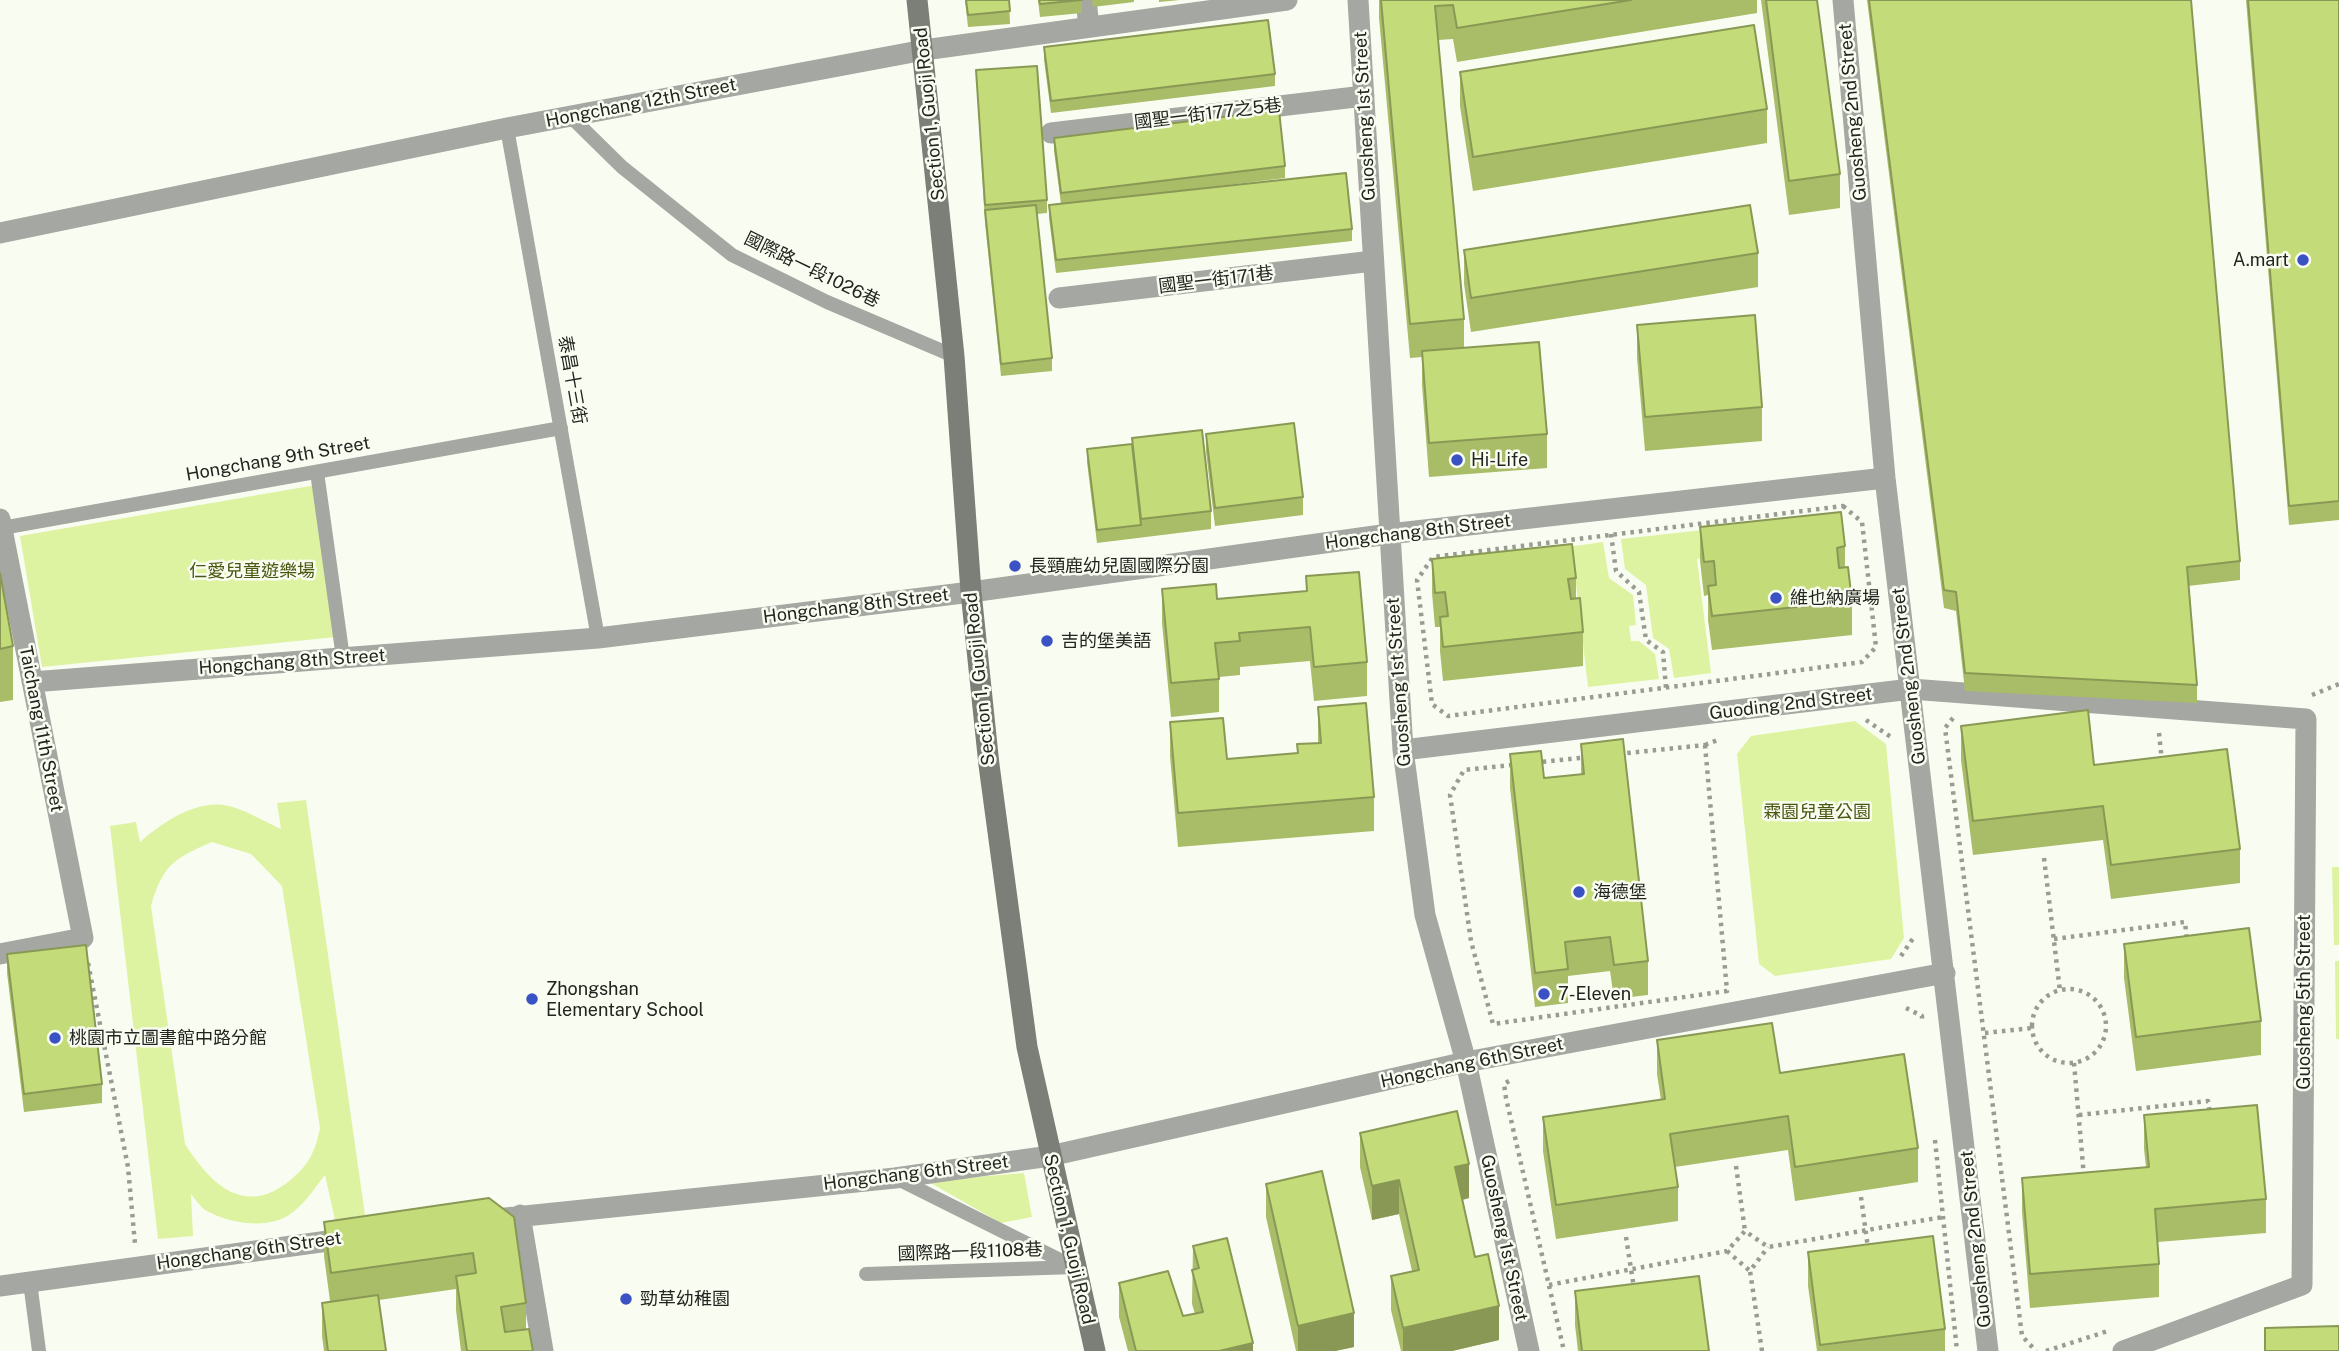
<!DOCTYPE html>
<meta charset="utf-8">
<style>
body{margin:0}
canvas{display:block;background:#f9fdf1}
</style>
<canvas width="2339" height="1351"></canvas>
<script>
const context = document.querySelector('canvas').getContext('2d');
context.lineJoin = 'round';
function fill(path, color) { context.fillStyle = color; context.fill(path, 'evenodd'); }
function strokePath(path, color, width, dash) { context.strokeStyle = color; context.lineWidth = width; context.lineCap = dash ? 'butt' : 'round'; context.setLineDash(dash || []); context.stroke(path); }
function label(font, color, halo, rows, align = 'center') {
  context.font = font + ' "Public Sans","Noto Sans TC",sans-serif'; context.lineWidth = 5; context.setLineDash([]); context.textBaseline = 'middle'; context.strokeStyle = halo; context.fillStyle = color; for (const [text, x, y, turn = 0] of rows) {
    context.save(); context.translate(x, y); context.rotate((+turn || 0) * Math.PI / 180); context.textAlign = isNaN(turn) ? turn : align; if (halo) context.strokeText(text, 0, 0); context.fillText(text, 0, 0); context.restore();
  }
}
const green = new Path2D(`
 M316 485 336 637 42 667 20 536Z
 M1721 528 1725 555 1697 559 1711 673 1674 678 1669 649 1653 638 1646 585 1625 569 1621 539Z
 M1603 542 1609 578 1633 595 1636 625 1629 626 1631 641H1639L1655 654 1659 679 1588 687 1575 575 1546 550Z
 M1855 721 1886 744 1904 938 1891 959 1775 976 1759 964 1737 754 1751 736Z
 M306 800 365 1215 335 1220 325 1175C314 1189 304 1205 289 1215 266 1230 228 1223 205 1210 200 1206 195 1199 191 1194L193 1236 158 1239 110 826 136 822 140 842C162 823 193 801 224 805 243 808 263 821 281 829L277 803ZM212 842 251 854 282 886 320 1128C315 1153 308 1166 288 1182 243 1217 210 1183 185 1144L151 906C162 866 174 858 212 842Z
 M2332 867H2339V945H2334Z
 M2335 961H2339V1039H2336Z
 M1024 1173 1032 1217 1001 1223 927 1181Z`);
const path = new Path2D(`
 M1843 506 1862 522 1876 647 1862 662 1448 716 1432 704 1417 580 1433 557Z
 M1611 534 1616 571 1639 592 1646 640 1663 652 1666 688
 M2312 695 2339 684
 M1953 718 1945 728 2022 1336 2036 1351
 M1866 720 1891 737
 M2159 733 2162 762
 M1705 745 1727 991 1493 1024 1471 941 1450 795 1464 770Z
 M1705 745 1720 739
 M2044 858 2060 991
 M2054 939 2185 922 2187 941
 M1901 956 1914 937
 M88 963 128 1167 135 1244
 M2032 1026a37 37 0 1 1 74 0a37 37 0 1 1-74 0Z
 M1906 1008 1922 1016V1020
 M1985 1033 2032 1028
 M2074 1063 2084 1177
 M1509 1081 1504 1084 1506 1098 1564 1351
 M2079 1115 2208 1101 2210 1113
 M1935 1140 1957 1351
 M1736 1166 1745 1231
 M1861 1197 1868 1248
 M1626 1237 1634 1288
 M1727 1251 1750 1271
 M1549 1285 1727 1251 1745 1231 1768 1247 1943 1217
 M1762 1351 1750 1271 1768 1247
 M2046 1351 2108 1331`);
const lane = new Path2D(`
 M570 116 622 167 732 255 827 302 954 356
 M507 128 598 638
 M317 472 343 658
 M2 528 561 428
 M896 1178 1072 1266
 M866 1274 1075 1267
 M30 1282 39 1351`);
const street = new Path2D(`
 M1086 0 1089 27
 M1358 0 1403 750 1425 915 1466 1062 1529 1351
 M1843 0 1885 478 1988 1351
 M1051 133 1364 96
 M0 233 507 128 924 50 1287 0
 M1059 298 1373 261
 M0 519 83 938 0 954
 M32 682 598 638 971 592 1389 534 1885 478
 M1403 750 1911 689 2306 719 2302 1285 2123 1351
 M520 1215 543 1351
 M486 1220 895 1178 1050 1156 1466 1062 1945 973
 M0 1286 350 1238`);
const secondary = new Path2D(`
 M917 0 954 356 971 592 989 765 1027 1047 1095 1351`);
const wall = new Path2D(`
 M965 0H1009L1010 24 968 27Z
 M1038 0H1082V13L1040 17Z
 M1092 0H1134V2L1093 7Z
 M1159 0H1180L1159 2Z
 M1379 0H1757V13L1457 62 1453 39 1438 40 1464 319V348L1547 434V468L1429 477 1422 385V357L1410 358 1379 18Z
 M1761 0H1817L1840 174V208L1789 215Z
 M1867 0H2191L2240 561V580L2188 586 2197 685V703L1965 691 1956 611 1944 608Z
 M2246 0H2339V520L2289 525Z
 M1044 47 1275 74V86L1051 113 1044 60Z
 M976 70 1047 200V213L1037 214 1052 358V371L1001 376 985 223Z
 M1460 72 1767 109V143L1473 191 1460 106Z
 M1054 138 1285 166V178L1180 191 1352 229V241L1056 273 1049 218V205L1061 204 1054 151Z
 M1464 250 1758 253V287L1471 332 1464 284Z
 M1637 325 1762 407V441L1645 451 1637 358Z
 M1206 434 1303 497V515L1215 526 1206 452Z
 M1132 438 1211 511V529L1097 543 1087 462V449L1132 444Z
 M1700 527 1845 546V567L1852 601V635L1712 650 1708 620V595L1704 596 1700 561Z
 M1432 559 1576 578V599L1583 632V666L1443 681 1440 651V627H1435L1432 593Z
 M0 573 13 646V700L0 702Z
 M1306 576 1367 662V696L1314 701 1310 661 1240 667V675L1219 677V712L1171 717 1162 623V589L1217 599 1306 591Z
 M1318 707 1374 797V831L1178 847 1170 756V722L1227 759 1297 753V744L1318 743Z
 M1961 726 2094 765 2240 849V883L2111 899 2103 840 1973 855 1961 760Z
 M1581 744 1648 961V995L1614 999 1610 971 1568 976V1003L1535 1007 1510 788V754L1544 778 1581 774Z
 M2124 944 2261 1021V1055L2136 1071 2124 978Z
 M7 954 102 1084V1103L24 1112 7 973Z
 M1657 1040 1780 1073 1918 1148V1182L1795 1201 1788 1150 1675 1167 1678 1187V1221L1556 1239 1543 1151V1117L1661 1100 1657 1074Z
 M2144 1115 2266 1199V1233L2158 1242 2159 1264V1297L2030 1308 2022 1212V1178L2146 1167 2144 1149Z
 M1360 1133 1469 1198 1463 1200 1475 1257 1499 1340 1452 1351H1401L1391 1310V1276L1412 1271 1399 1214 1372 1220 1360 1167Z
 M1266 1184 1354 1347 1335 1351H1296L1266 1217Z
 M489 1198 526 1303V1329L533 1351H461L456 1310V1289L379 1300 386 1351H324L322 1336V1303L330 1301 324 1256V1222Z
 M1193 1246 1253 1351H1128L1119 1317V1283L1183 1316 1195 1314 1192 1304Z
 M1808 1252 1945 1329V1351H1817L1808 1286Z
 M1575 1291 1709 1351H1578L1575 1325Z`);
const shadedWall = new Path2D(`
 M1469 1164V1198L1455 1201V1167Z
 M1399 1180V1214L1372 1220V1186Z
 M1499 1306V1340L1452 1351H1403V1328Z
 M1354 1313V1347L1335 1351H1298V1326Z
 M1253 1343V1351H1219Z`);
const building = new Path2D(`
 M966 0H1009L1010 11 968 15Z
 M1039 0H1082L1040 4Z
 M1381 0H1631L1457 28 1453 5 1435 6 1464 319 1410 324Z
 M1766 0H1817L1840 174 1789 181Z
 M1869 0H2191L2240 561 2187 567 2197 685 1965 673 1956 592 1944 590Z
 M2248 0H2339V501L2289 506Z
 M1268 20 1275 74 1051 101 1044 47Z
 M1754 25 1767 109 1473 157 1460 72Z
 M1037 66 1047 200 985 205 976 70Z
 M1279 110 1285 166 1061 193 1054 138Z
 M1346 173 1352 229 1056 260 1049 205Z
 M1036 205 1052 358 1001 364 985 210Z
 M1750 205 1758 253 1471 298 1464 250Z
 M1755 315 1762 407 1645 417 1637 325Z
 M1539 342 1547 434 1429 443 1422 351Z
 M1294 423 1303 497 1215 508 1206 434Z
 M1202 430 1211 511 1141 519 1132 438Z
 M1132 444 1141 525 1097 530 1087 449Z
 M1841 512 1845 546 1837 548 1839 568 1848 567 1852 601 1712 616 1708 586 1716 585 1714 561 1704 562 1700 527Z
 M1572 544 1576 578 1568 579 1571 599 1580 598 1583 632 1443 647 1440 617 1448 616 1445 592 1435 593 1432 559Z
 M1359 572 1367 662 1314 667 1310 627 1239 633 1240 641 1215 643 1219 679 1171 683 1162 589 1216 584 1217 599 1307 591 1306 576Z
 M0 573 13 646 0 649Z
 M1366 703 1374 797 1178 813 1170 722 1223 718 1227 759 1298 753 1297 744 1321 743 1318 707Z
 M2088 710 2094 765 2227 749 2240 849 2111 865 2103 806 1973 821 1961 726Z
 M1623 739 1648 961 1614 965 1610 937 1565 942 1568 969 1535 973 1510 754 1541 751 1544 778 1584 774 1581 744Z
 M2249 928 2261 1021 2136 1037 2124 944Z
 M86 945 102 1084 24 1094 7 954Z
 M1772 1023 1780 1073 1904 1054 1918 1148 1795 1167 1788 1116 1670 1134 1678 1187 1556 1205 1543 1117 1665 1099 1657 1040Z
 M2257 1105 2266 1199 2155 1209 2159 1264 2030 1274 2022 1178 2149 1167 2144 1115Z
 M1457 1111 1469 1164 1455 1167 1475 1257 1488 1254 1499 1306 1403 1328 1391 1276 1419 1270 1399 1180 1372 1186 1360 1133Z
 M1322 1171 1354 1313 1298 1326 1266 1184Z
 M489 1198 514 1217 526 1303 501 1307 505 1332 529 1329 533 1351H467L456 1276 476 1273 473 1253 331 1273 324 1222Z
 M1933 1236 1945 1329 1820 1345 1808 1252Z
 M1227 1238 1253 1343 1219 1351H1136L1119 1283 1168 1271 1183 1316 1203 1312 1192 1270 1199 1268 1193 1246Z
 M1699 1276 1709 1351H1582L1575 1291Z
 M378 1295 386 1351H328L322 1303Z
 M2339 1326V1351H2265V1328Z`);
const markers = [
 [2303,260,7,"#3b52c5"],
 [1457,460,7,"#3b52c5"],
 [1015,566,7,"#3b52c5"],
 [1776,598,7,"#3b52c5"],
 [1047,641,7,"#3b52c5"],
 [1579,892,7,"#3b52c5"],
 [1544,994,7,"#3b52c5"],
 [532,999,7,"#3b52c5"],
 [55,1038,7,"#3b52c5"],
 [626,1299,7,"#3b52c5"]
];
const streetNames = [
 ["Hongchang 12th Street",641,103,-11],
 ["Guosheng 2nd Street",1853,112,-95],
 ["Section 1, Guoji Road",930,114,-96],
 ["國聖一街177之5巷",1208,114,-7],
 ["Guosheng 1st Street",1365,116,-93],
 ["國際路一段1026巷",812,270,26],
 ["國聖一街171巷",1216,280,-7],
 ["泰昌十三街",572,380,80],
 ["Hongchang 9th Street",278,459,-10],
 ["Hongchang 8th Street",1418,532,-7],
 ["Hongchang 8th Street",856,606,-7],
 ["Hongchang 8th Street",292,662,-4],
 ["Guosheng 2nd Street",1909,676,-97],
 ["Section 1, Guoji Road",980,679,-96],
 ["Guosheng 1st Street",1399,682,-94],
 ["Guoding 2nd Street",1791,704,-7],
 ["Taichang 11th Street",41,729,79],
 ["Guosheng 5th Street",2304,1002,-90],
 ["Hongchang 6th Street",1472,1063,-12],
 ["Hongchang 6th Street",916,1173,-7],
 ["Guosheng 1st Street",1504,1238,78],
 ["Section 1, Guoji Road",1069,1239,77],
 ["Guosheng 2nd Street",1976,1239,-96],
 ["Hongchang 6th Street",249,1251,-8],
 ["國際路一段1108巷",970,1252,-2]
];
const poiNames = [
 ["A.mart",2289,260,"right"],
 ["Hi-Life",1471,460],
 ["長頸鹿幼兒園國際分園",1029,566],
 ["維也納廣場",1790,598],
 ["吉的堡美語",1061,641],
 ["海德堡",1593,892],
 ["Zhongshan",546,989],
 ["Elementary School",546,1010],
 ["7-Eleven",1558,994],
 ["桃園市立圖書館中路分館",69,1038],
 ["勁草幼稚園",640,1299]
];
const parkNames = [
 ["仁愛兒童遊樂場",252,571],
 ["霖園兒童公園",1817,812]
];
fill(green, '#def3a2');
strokePath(path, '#999c93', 4.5, [3.5, 5]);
strokePath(lane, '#a5a7a2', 14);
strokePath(street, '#a5a7a2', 21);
strokePath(secondary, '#7c7e78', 21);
fill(wall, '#a9bc68');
fill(shadedWall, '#899955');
fill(building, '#c4db79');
strokePath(building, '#899955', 2);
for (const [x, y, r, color] of markers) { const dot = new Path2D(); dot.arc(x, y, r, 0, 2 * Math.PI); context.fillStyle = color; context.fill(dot); strokePath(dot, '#f9fdf1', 2.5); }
label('18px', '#232420', '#f9fdf1', streetNames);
label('18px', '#232420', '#f9fdf1', poiNames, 'left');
label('18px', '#4a5710', '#f9fdf1', parkNames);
</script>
